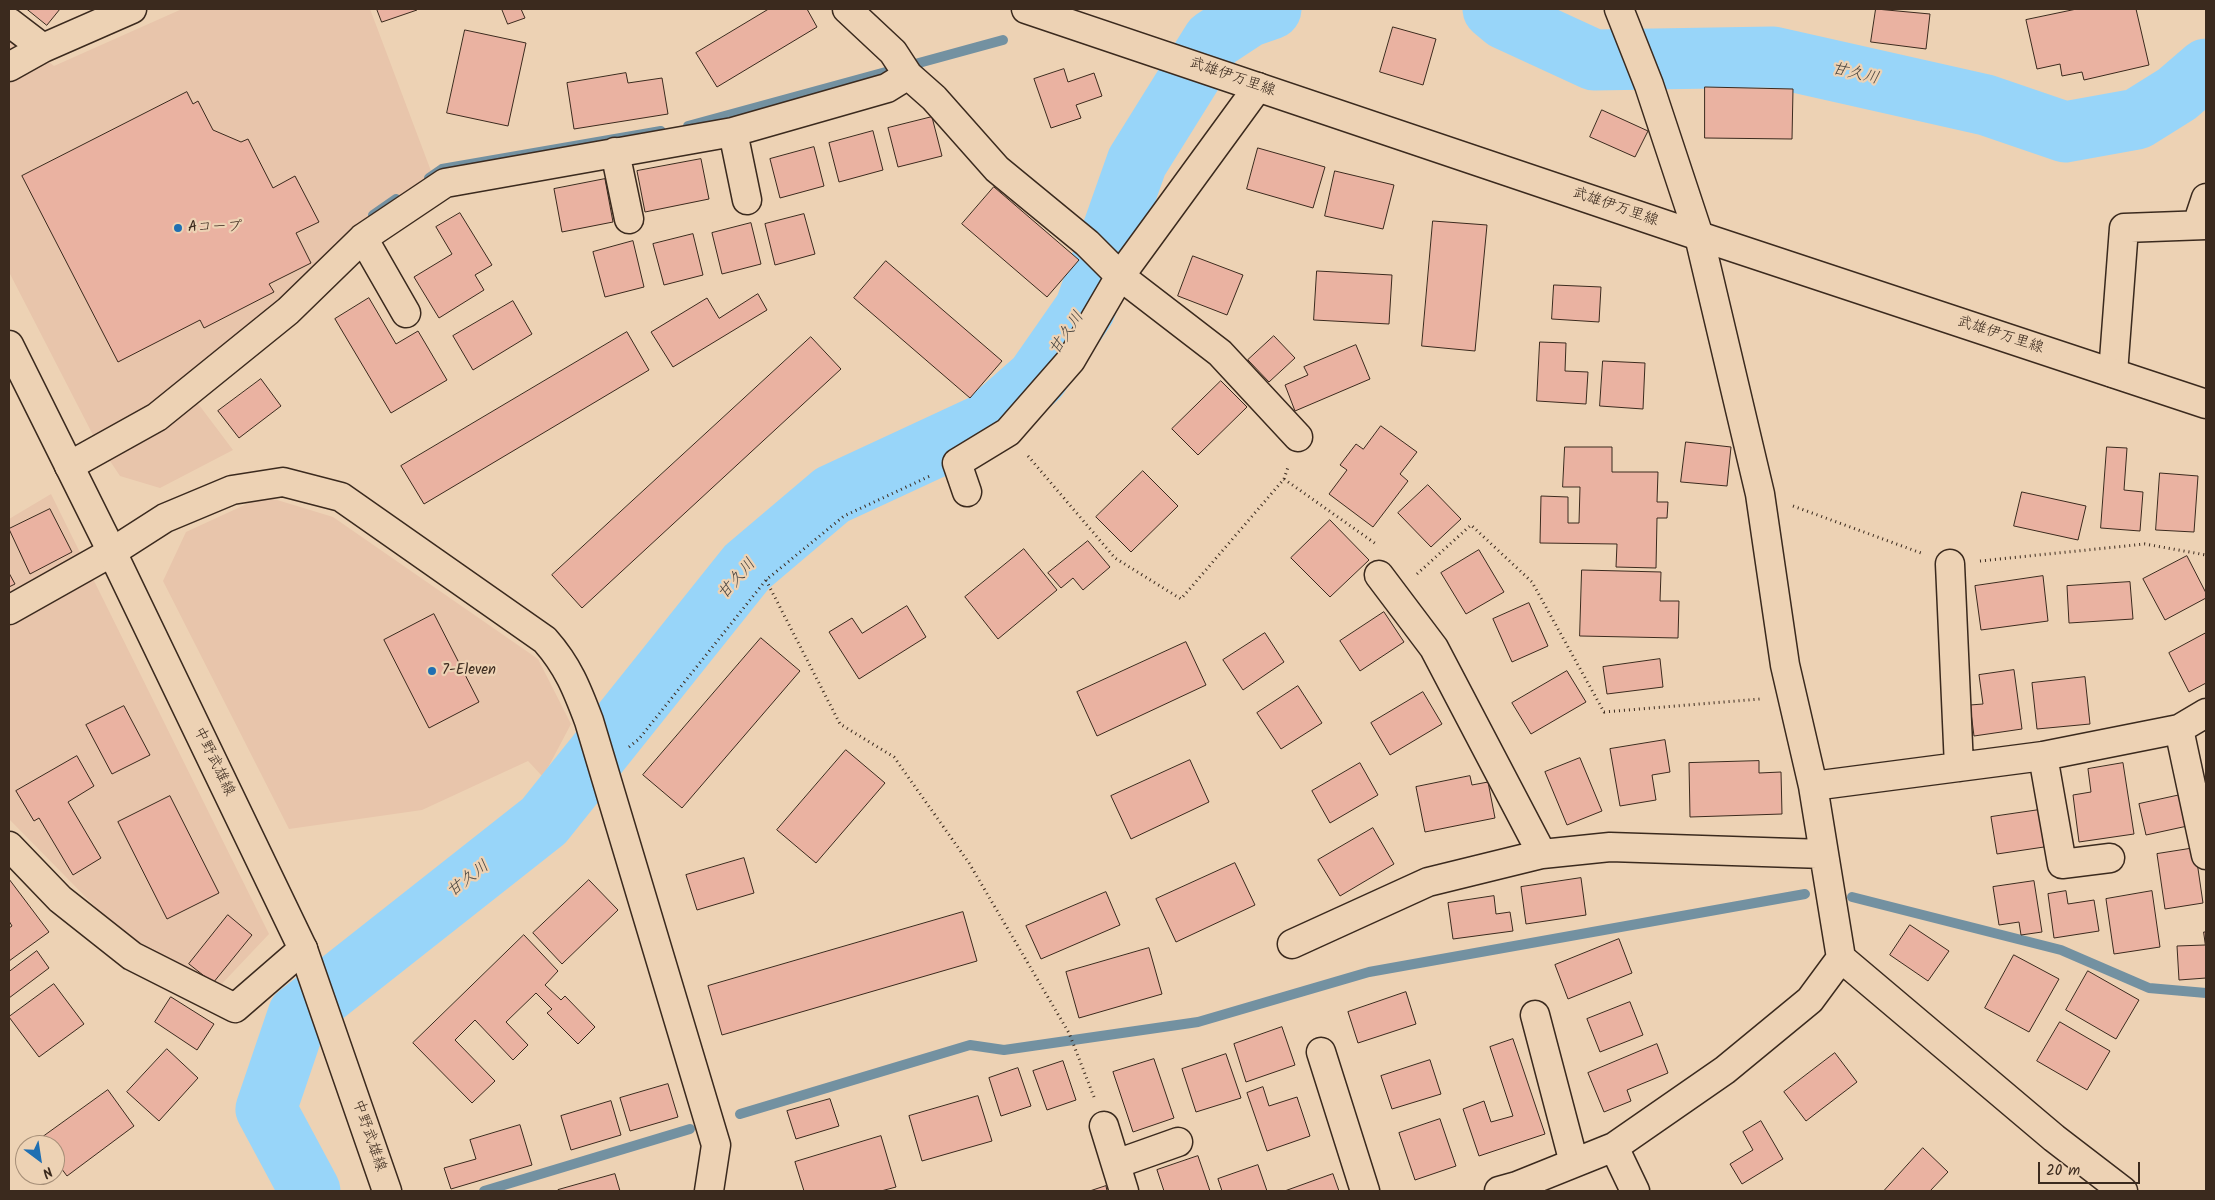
<!DOCTYPE html>
<meta charset="utf-8">
<style>
body{margin:0}
#map{position:relative;width:2215px;height:1200px;overflow:hidden;background:#edd2b4;font-family:Kalam,sans-serif}
canvas{display:block}
.frame{position:absolute;inset:0;border:10px solid #3b2a1e;pointer-events:none}
.north{position:absolute;left:15px;top:1135px;width:50px;height:50px;box-sizing:border-box;background:#edd2b4;border:1px solid #a68f78;border-radius:50%;rotate:149deg;font-size:14px;font-weight:700;line-height:20px;text-align:center;color:#3b2a1e}
.north::after{content:'';display:block;margin:auto;width:18px;height:22px;background:#1f6fb2;clip-path:polygon(50% 0,100% 100%,50% 72%,0 100%)}
.scale{position:absolute;left:2038px;top:1162px;width:102px;height:22px;box-sizing:border-box;border:2px solid #3b2a1e;border-top:0;padding-left:6px;font-size:15px;line-height:18px;white-space:nowrap;color:#3b2a1e;-webkit-text-stroke:4px #edd2b4;paint-order:stroke}
</style>
<div id="map">
<canvas width="2215" height="1200"></canvas>
<div class="frame"></div>
<div class="north">N</div>
<div class="scale">20 m</div>
</div>
<script>
const context = document.querySelector('canvas').getContext('2d');
context.lineJoin = 'round';
function fill(path, color) { context.fillStyle = color; context.fill(path, 'evenodd'); }
function strokePath(path, color, width, dash) { context.strokeStyle = color; context.lineWidth = width; context.lineCap = dash ? 'butt' : 'round'; context.setLineDash(dash || []); context.stroke(path); }
function label(font, color, halo, rows, align = 'center') {
  context.font = font + ' Kalam,"Klee One",sans-serif'; context.lineWidth = 4.5; context.setLineDash([]); context.textBaseline = 'middle'; context.strokeStyle = halo; context.fillStyle = color; for (const [text, x, y, turn = 0] of rows) {
    context.save(); context.translate(x, y); context.rotate((+turn || 0) * Math.PI / 180); context.textAlign = isNaN(turn) ? turn : align; if (halo) context.strokeText(text, 0, 0); context.fillText(text, 0, 0); context.restore();
  }
}
const built = new Path2D(`
 M182 9H370L434 179 269 318 184 385 233 450 160 488 120 476 94 437 9 272V31L54 66Z
 M51 494 269 934 216 990 124 936 9 819V519Z
 M264 496 333 517 538 659 571 724 543 777 528 761 422 810 289 829 163 581 186 532Z`);
const stream = new Path2D(`
 M688 126 1003 40
 M429 178 442 169 661 131
 M373 215 396 199
 M1852 897 2061 950 2149 988 2206 993
 M740 1114 970 1045 1004 1050 1198 1022 1369 972 1805 894
 M484 1191 690 1129`);
const river = new Path2D(`
 M1493 9 1505 19 1594 60 1773 57 1986 105 2065 132 2137 119 2177 94 2206 69
 M310 1191 266 1109 298 1015 544 821 747 567 832 495 985 424 1037 378 1085 309 1137 162 1213 40 1248 17 1271 9`);
const building = new Path2D(`
 M27 9H60L47 25Z
 M377 9H417V10L382 22Z
 M502 9H521L525 18 508 24Z
 M769 9H807L817 27 717 87 696 53Z
 M1876 9 1930 14 1926 49 1871 42Z
 M2077 9H2136L2149 65 2084 80 2082 72 2062 76 2060 64 2037 69 2026 20Z
 M1393 27 1436 39 1423 85 1380 72Z
 M465 30 526 43 508 126 447 113Z
 M1064 69 1068 82 1094 73 1102 96 1076 105 1081 118 1051 128 1034 79Z
 M626 73 628 83 662 78 668 114 574 129 567 83Z
 M1705 87 1793 89 1792 139 1705 138Z
 M187 92 193 104 198 101 213 130 241 142 248 139 273 188 295 176 319 222 296 233 311 263 269 284 274 292 204 328 200 320 118 362 22 176Z
 M1602 110 1648 131 1635 157 1590 137Z
 M932 117 942 156 898 167 888 128Z
 M873 131 883 170 839 182 829 143Z
 M814 147 824 186 780 198 770 159Z
 M1258 148 1325 167 1313 208 1247 189Z
 M701 159 709 199 645 212 637 171Z
 M1335 171 1394 185 1383 229 1325 216Z
 M605 179 613 222 562 232 554 189Z
 M994 187 1079 260 1047 297 962 224Z
 M460 213 492 265 475 275 484 290 439 318 414 277 452 254 436 227Z
 M804 214 815 254 775 265 765 224Z
 M1433 221 1487 225 1475 351 1422 346Z
 M751 223 761 264 722 274 712 233Z
 M693 234 703 275 664 285 653 244Z
 M633 241 644 287 605 297 593 252Z
 M1193 256 1243 275 1227 315 1178 296Z
 M886 261 1002 361 970 398 854 298Z
 M1317 271 1392 275 1389 324 1314 320Z
 M1554 285 1601 287 1599 322 1552 319Z
 M758 294 767 310 673 367 651 332 707 298 719 318Z
 M369 298 396 344 418 331 447 380 391 413 335 319Z
 M513 301 532 334 473 370 453 336Z
 M627 332 649 370 424 504 401 466Z
 M1274 336 1295 358 1269 382 1248 360Z
 M811 337 841 369 582 608 552 575Z
 M1540 342 1566 343 1565 371 1588 372 1586 404 1537 401Z
 M1356 345 1370 379 1295 411 1285 385 1308 375 1304 367Z
 M1603 361 1645 363 1643 409 1600 406Z
 M261 379 281 406 239 438 218 411Z
 M1221 381 1247 407 1198 455 1172 429Z
 M1381 426 1417 452 1400 474 1408 481 1373 527 1329 494 1347 470 1340 465 1356 444 1363 449Z
 M1686 442 1731 447 1727 486 1681 482Z
 M1565 447H1612V472H1658L1657 502H1668L1667 518H1657L1656 568 1616 567 1617 544 1540 543 1541 496 1568 497V523H1579L1580 487H1563Z
 M2107 447 2127 448 2124 490 2143 492 2140 531 2101 528Z
 M1143 471 1178 506 1131 552 1096 517Z
 M2160 473 2198 476 2194 532 2156 530Z
 M1428 485 1461 519 1431 547 1398 513Z
 M2022 492 2086 506 2078 540 2014 526Z
 M50 509 72 552 30 574 9 529Z
 M1330 520 1369 560 1330 597 1291 558Z
 M1088 541 1110 567 1083 590 1073 578 1061 588 1048 573Z
 M1024 549 1057 590 998 639 965 597Z
 M1479 550 1504 592 1466 614 1441 573Z
 M2187 556 2206 593V598L2165 620 2143 579Z
 M1582 570 1661 572 1660 601H1679L1678 638 1580 636Z
 M9 573 15 584 9 587Z
 M2043 576 2048 621 1981 630 1975 586Z
 M2130 582 2133 619 2069 623 2067 586Z
 M1529 603 1548 646 1512 662 1493 619Z
 M907 606 926 637 859 679 829 632 852 618 862 633Z
 M1384 612 1404 642 1360 671 1340 641Z
 M434 614 479 702 429 728 384 640Z
 M1265 633 1284 662 1243 690 1223 660Z
 M2206 633V683L2189 692 2169 653Z
 M761 638 800 671 682 808 643 775Z
 M1186 642 1206 685 1097 736 1077 692Z
 M1660 659 1663 687 1607 694 1603 667Z
 M2014 670 2022 729 1974 736 1970 705 1983 704 1979 675Z
 M1567 671 1586 702 1531 734 1512 703Z
 M2085 677 2090 724 2037 729 2032 683Z
 M1298 686 1322 723 1281 749 1257 713Z
 M1423 692 1442 724 1390 755 1371 723Z
 M124 706 150 755 112 774 86 725Z
 M1665 740 1670 772 1652 775 1656 800 1620 806 1610 749Z
 M846 750 885 783 816 863 777 830Z
 M77 756 94 786 68 802 101 858 73 875 39 818 34 821 16 791Z
 M1580 758 1602 811 1567 825 1545 772Z
 M1190 760 1209 802 1131 839 1111 796Z
 M1759 761V773L1781 772 1782 814 1690 817 1689 763Z
 M1360 763 1378 795 1330 823 1312 791Z
 M2123 763 2134 834 2079 842 2073 795 2091 792 2088 769Z
 M1470 776 1472 785 1488 782 1495 818 1425 832 1416 787Z
 M2185 794 2192 825 2146 835 2139 804Z
 M170 796 219 893 167 919 118 822Z
 M2039 810 2044 847 1997 854 1991 817Z
 M1373 828 1394 864 1340 896 1318 860Z
 M2195 848 2203 903 2165 909 2157 854Z
 M744 858 754 893 697 910 686 875Z
 M1235 863 1255 905 1176 942 1156 899Z
 M1581 878 1586 915 1526 924 1521 887Z
 M9 879 49 932 9 961V928L12 926 9 921Z
 M589 880 618 910 562 964 533 933Z
 M2034 881 2042 932 2021 935 2019 922 1999 925 1993 887Z
 M2066 891 2068 904 2094 900 2099 931 2054 938 2048 894Z
 M2152 891 2160 947 2114 954 2106 899Z
 M1106 892 1120 925 1041 959 1026 926Z
 M1494 896 1496 914 1510 912 1513 931 1453 939 1448 903Z
 M963 912 977 961 722 1035 708 986Z
 M228 915 252 935 213 983 189 964Z
 M1910 925 1949 951 1928 981 1890 955Z
 M2204 932H2206V978L2179 980 2177 946 2205 945Z
 M524 935 558 971 545 985 561 1000 565 996 595 1027 578 1044 547 1013 552 1009 536 993 506 1022 528 1045 513 1060 475 1020 455 1040 495 1081 472 1103 413 1043Z
 M1619 939 1632 973 1568 999 1555 965Z
 M1149 948 1162 994 1079 1018 1066 972Z
 M37 951 49 968 9 998V972Z
 M2014 955 2059 979 2029 1032 1985 1008Z
 M2088 971 2139 1000 2116 1039 2066 1010Z
 M54 984 84 1024 39 1057 9 1017Z
 M1406 992 1416 1024 1358 1043 1348 1012Z
 M171 997 214 1024 197 1050 155 1022Z
 M1630 1002 1643 1035 1600 1052 1587 1019Z
 M2060 1022 2110 1051 2087 1090 2037 1061Z
 M1282 1027 1295 1065 1246 1082 1234 1044Z
 M1513 1039 1545 1134 1479 1156 1463 1109 1484 1101 1491 1122 1513 1116 1490 1047Z
 M1657 1044 1668 1073 1627 1090 1631 1101 1604 1112 1588 1073Z
 M167 1049 198 1078 159 1121 127 1092Z
 M1835 1053 1857 1082 1806 1121 1784 1092Z
 M1226 1054 1241 1098 1196 1112 1182 1069Z
 M1154 1059 1174 1118 1133 1132 1113 1072Z
 M1430 1060 1441 1094 1392 1109 1381 1076Z
 M1063 1061 1076 1100 1047 1110 1033 1071Z
 M1018 1068 1031 1106 1001 1116 989 1078Z
 M668 1084 678 1117 630 1131 620 1098Z
 M1263 1087 1269 1106 1297 1097 1310 1136 1267 1151 1247 1093Z
 M108 1090 134 1126 67 1176 55 1160V1145H44L40 1139Z
 M978 1096 992 1141 922 1161 909 1116Z
 M830 1099 839 1126 796 1139 787 1111Z
 M611 1101 621 1135 571 1150 561 1116Z
 M1440 1119 1456 1166 1415 1180 1399 1133Z
 M1761 1121 1783 1159 1742 1184 1730 1164 1753 1150 1743 1132Z
 M520 1125 532 1165 451 1189 444 1168 476 1159 470 1140Z
 M881 1136 896 1187 881 1191H804L795 1162Z
 M1923 1148 1948 1172 1930 1191H1884Z
 M1198 1156 1210 1191H1164L1157 1170Z
 M1258 1165 1267 1191H1222L1218 1179Z
 M615 1174 620 1191H558V1190Z
 M1333 1174 1339 1191H1285Z
 M1106 1186 1107 1191H1090Z`);
const path = new Path2D(`
 M1028 456 1115 558 1181 599 1284 479 1288 467
 M1284 479 1376 544
 M1793 506 1921 553
 M1980 561 2145 544 2206 555
 M1417 574 1471 525 1532 582 1604 712 1760 699
 M766 580 840 724 894 757 969 863 1069 1033 1094 1097
 M629 747 639 739 766 580 844 516 930 476`);
const minor = new Path2D(`
 M847 9 893 52 908 75 934 98 997 169 1087 243 1120 276 1220 353 1298 437
 M1619 9 1649 85 1699 236 1760 494 1785 665 1813 786 1841 958 2054 1138 2123 1191
 M9 22 43 48
 M9 67 43 48 132 9
 M733 132 747 200
 M615 152 629 219
 M2197 225 2206 198
 M363 238 406 313
 M2113 373 2124 228 2206 225
 M69 466 157 417 288 311 363 238 445 183 733 132 887 88 908 75
 M967 492 957 463 1008 432 1071 360 1120 276 1258 87
 M1950 564 1959 767
 M1379 575 1434 648 1542 854
 M9 610 112 552 165 518 232 490 283 482 341 497 545 640C568 666 577 689 589 721L716 1145 709 1191
 M2179 729 2206 855
 M2043 756 2062 864 2110 858
 M1813 786 2043 756 2179 729 2206 713
 M9 846 60 899 132 956 235 1008 303 949
 M1292 944 1428 882 1542 854 1610 847 1824 854
 M1535 1015 1574 1163
 M1321 1052 1365 1191
 M1104 1126 1124 1191
 M1614 1147 1635 1191
 M1116 1164 1178 1142
 M1499 1191 1517 1186 1614 1147 1725 1070 1810 1000 1841 958`);
const secondary = new Path2D(`
 M9 345 112 552 303 949 387 1191`);
const primary = new Path2D(`
 M1026 9 1699 236 2206 404`);
const markers = [
 [178,228,5,"#1f6fb2"],
 [432,671,5,"#1f6fb2"]
];
const streetNames = [
 ["武雄伊万里線",1232,78,19],
 ["武雄伊万里線",1615,208,19],
 ["武雄伊万里線",2000,336,18],
 ["中野武雄線",213,762,64],
 ["中野武雄線",368,1136,71]
];
const poiNames = [
 ["Aコープ",188,228],
 ["7-Eleven",442,671]
];
const waterNames = [
 ["甘久川",1855,75,13],
 ["甘久川",1068,334,-56],
 ["甘久川",738,580,-49],
 ["甘久川",469,880,-38]
];
fill(built, '#e8c5ab');
strokePath(stream, '#7391a1', 10);
strokePath(river, '#98d5f9', 61);
fill(building, '#eab2a1');
strokePath(building, '#3b2a1e', 1);
strokePath(minor, '#3b2a1e', 31);
strokePath(secondary, '#3b2a1e', 31);
strokePath(primary, '#3b2a1e', 31);
strokePath(path, '#3b2a1e', 3, [1, 4]);
strokePath(minor, '#edd2b4', 28);
strokePath(secondary, '#edd2b4', 28);
strokePath(primary, '#edd2b4', 28);
for (const [x, y, r, color] of markers) { const dot = new Path2D(); dot.arc(x, y, r, 0, 2 * Math.PI); context.fillStyle = color; context.fill(dot); strokePath(dot, '#edd2b4', 2); }
label('15px', '#3b2a1e', '#edd2b4', streetNames);
label('15px', '#3b2a1e', '#edd2b4', poiNames, 'left');
label('italic 16px', '#49443f', '#edd2b4', waterNames);
</script>
